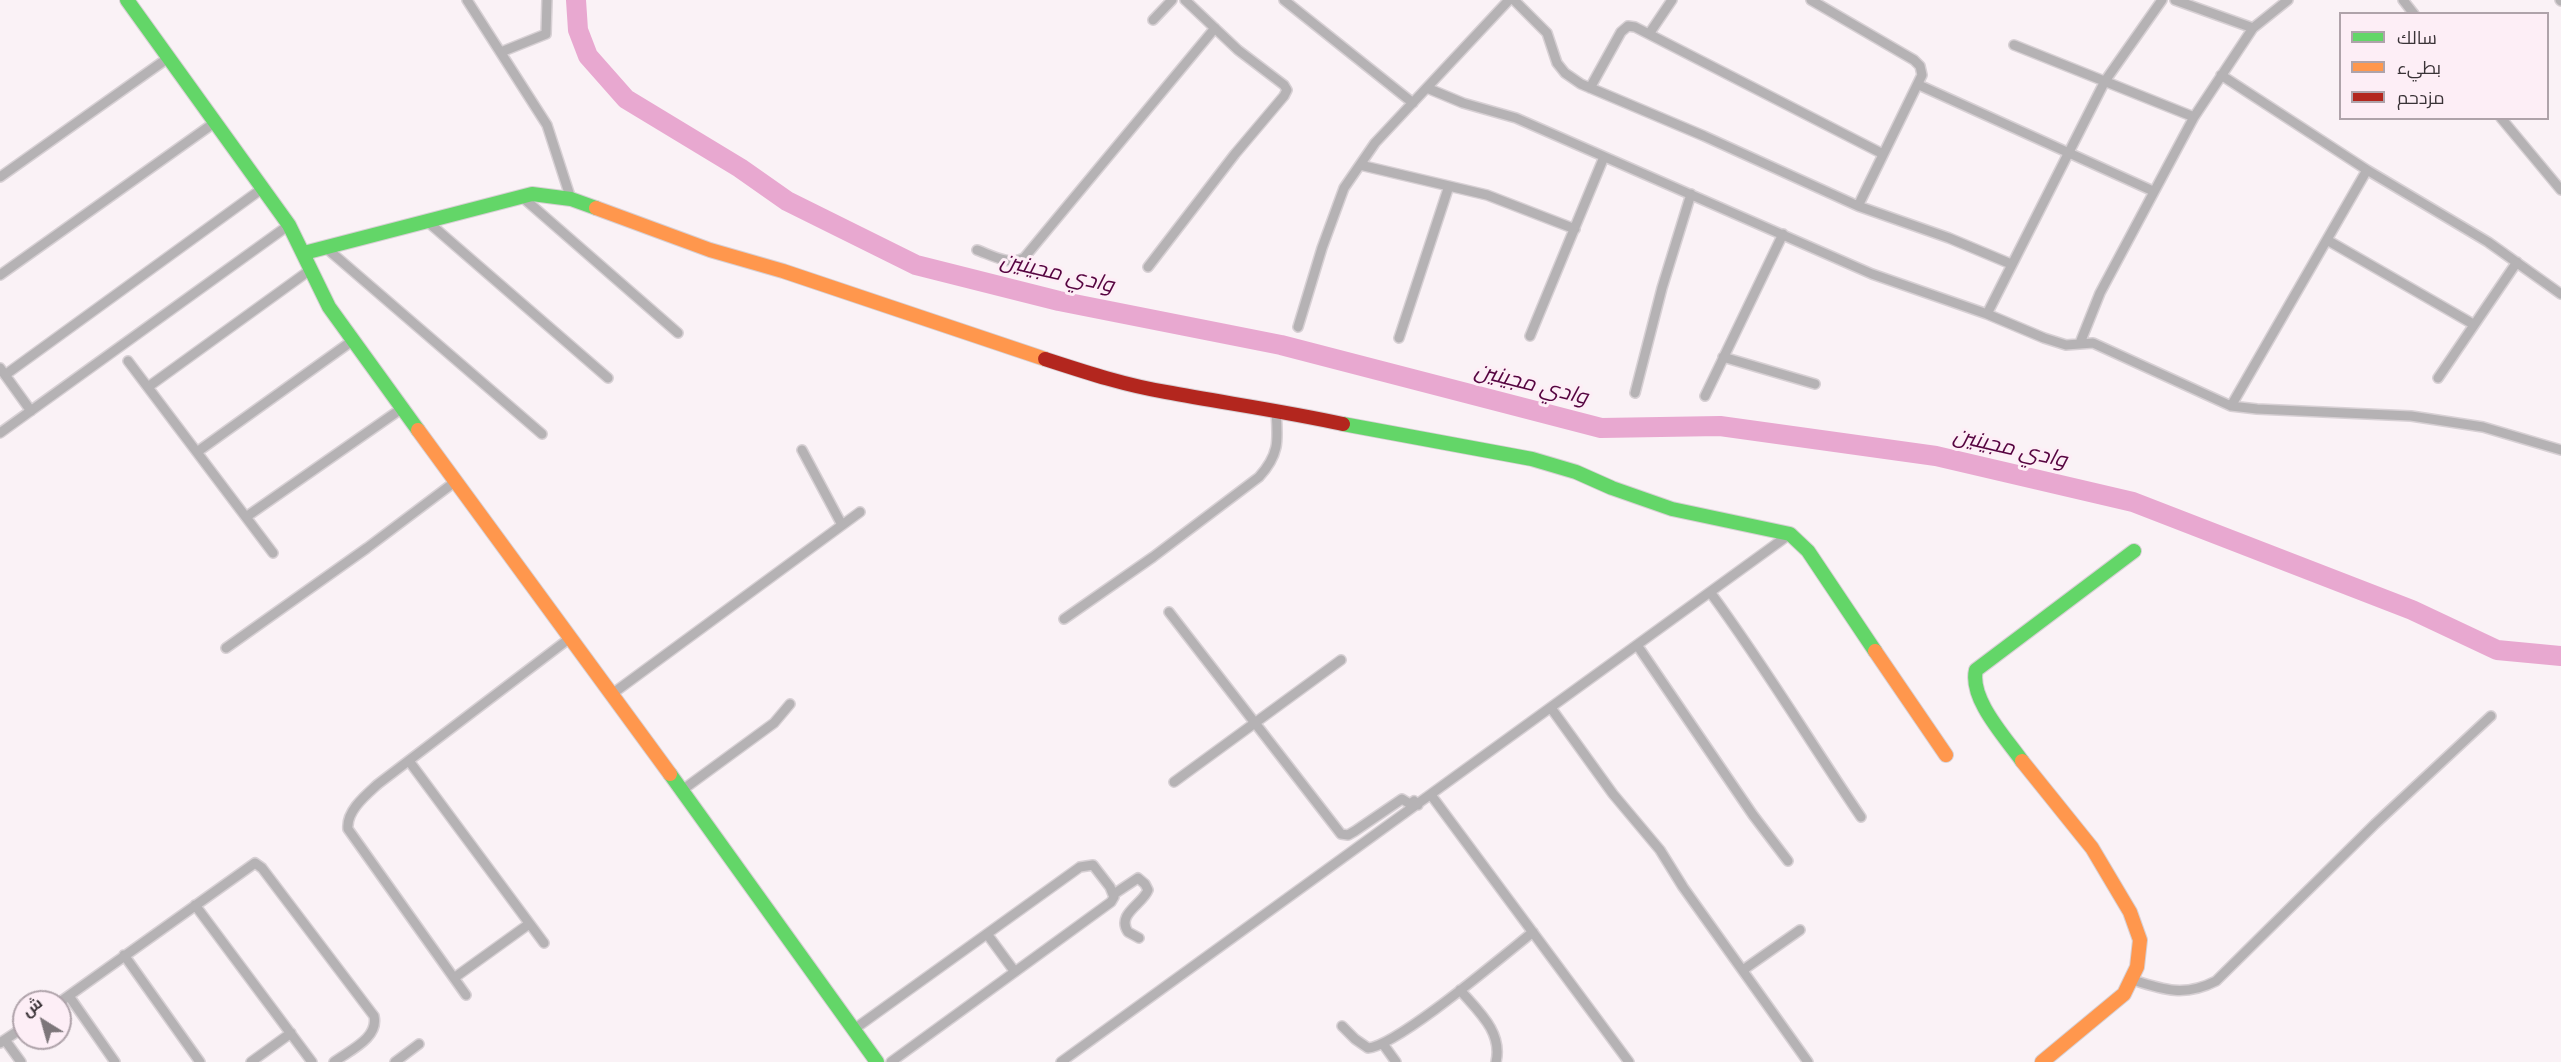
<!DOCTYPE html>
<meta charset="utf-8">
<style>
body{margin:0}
#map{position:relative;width:2561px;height:1062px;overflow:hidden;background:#faf2f6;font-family:Roboto,Cairo,sans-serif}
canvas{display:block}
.legend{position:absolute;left:2339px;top:12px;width:210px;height:108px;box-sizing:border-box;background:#fdeef6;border:2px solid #afa3aa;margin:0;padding:8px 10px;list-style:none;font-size:18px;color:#3a3337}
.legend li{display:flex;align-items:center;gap:12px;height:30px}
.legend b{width:30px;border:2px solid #afa3aa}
.north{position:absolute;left:12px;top:990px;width:60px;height:60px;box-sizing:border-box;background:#fdeef6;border:2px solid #afa3aa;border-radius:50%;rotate:323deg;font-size:16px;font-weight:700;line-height:24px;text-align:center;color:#3a3337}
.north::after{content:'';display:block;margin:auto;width:21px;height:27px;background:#7d767a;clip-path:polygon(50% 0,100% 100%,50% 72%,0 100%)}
</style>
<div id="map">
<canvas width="2561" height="1062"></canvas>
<ul class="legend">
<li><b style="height:8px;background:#63d668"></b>سالك</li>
<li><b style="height:8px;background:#ff974d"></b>بطيء</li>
<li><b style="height:8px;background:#b3261e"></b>مزدحم</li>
</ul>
<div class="north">ش</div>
</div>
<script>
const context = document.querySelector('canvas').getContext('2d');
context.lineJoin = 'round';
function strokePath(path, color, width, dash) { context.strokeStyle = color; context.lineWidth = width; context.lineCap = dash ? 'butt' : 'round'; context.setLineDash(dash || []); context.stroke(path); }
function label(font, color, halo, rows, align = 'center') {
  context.font = font + ' Roboto,Cairo,sans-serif'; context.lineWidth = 6; context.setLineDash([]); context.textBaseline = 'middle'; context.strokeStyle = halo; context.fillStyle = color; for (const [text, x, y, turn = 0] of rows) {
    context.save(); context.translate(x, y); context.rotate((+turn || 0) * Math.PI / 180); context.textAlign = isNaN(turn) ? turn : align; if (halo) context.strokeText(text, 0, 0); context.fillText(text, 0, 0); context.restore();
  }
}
const river = new Path2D(`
 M576 0 578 30 588 56 626 99 740 168 787 201 916 265 1059 301 1281 345 1601 428 1720 426 1936 456 2133 502 2412 610 2497 650 2561 656`);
const street = new Path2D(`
 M467 0 547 125 571 199
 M1284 0 1413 103
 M1514 0 1547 33 1557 63 1565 73 1581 84 1704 136 1858 206 1949 238 2011 264
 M1811 0 1914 60 1920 66 1922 75 1858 206
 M2175 0 2253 28
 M2403 0 2414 14
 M2560 0 2561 1
 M1153 20 1172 0
 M1649 34 1672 0
 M2014 45 2194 117
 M501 52 546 34 547 0
 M2221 75 2367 170 2488 242 2561 294
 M1919 85 2153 191
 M1427 88 1463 103 1516 118 1872 274 1987 314 2044 338 2066 345 2093 343 2231 406 2257 409 2411 416 2483 427 2561 450
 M1590 88 1621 32 1628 26 1635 27 1883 154
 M2501 118 2561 190
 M1360 165 1487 195 1575 229
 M0 177 168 58
 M521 196 678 333
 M428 222 608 378
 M2327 240 2473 324
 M325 247 542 434
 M977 250C991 255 1010 266 1024 258L1215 28
 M1148 267 1235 154 1284 96 1287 90 1284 85 1238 50 1185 0
 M0 275 214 123
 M1987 314 2105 81 2162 0
 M1298 327 1322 248 1344 188 1375 143 1509 0
 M1530 336 1604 157
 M1399 338 1449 186
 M2080 343 2100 293 2194 117 2253 28 2288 0
 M1723 357 1815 384
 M128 361 273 553
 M0 368 31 411
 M5 375 263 188
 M2438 378 2517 262
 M148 387 310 270
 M1635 393 1662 288 1691 194
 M1705 396 1783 234
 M2231 406 2367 170
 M0 433 289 225
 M802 450 842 525
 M197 452 352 341
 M246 517 401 409
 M1710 592C1764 665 1810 742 1861 817
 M1169 612 1341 834 1348 835 1355 831 1402 799 1410 804 1414 801 1418 805
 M1064 619 1153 557 1259 477C1280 454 1278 440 1276 411
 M1637 645 1753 815 1788 861
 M226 648 367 548 456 481
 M612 694 860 512
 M1551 708 1613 794 1660 850 1683 887 1808 1062
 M409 761 544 943
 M1174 782 1341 660
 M681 791 774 723 790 704
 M1431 795 1629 1062
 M1114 894 1138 878 1145 884 1148 890C1143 904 1116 914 1128 932L1139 938
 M195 905 312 1062
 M987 934 1015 972
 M124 955 200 1062
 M1743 970 1800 930
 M454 978 529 924
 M2133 980C2164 990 2185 997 2216 981L2375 824 2491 716
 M1460 990C1478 1011 1503 1032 1496 1062
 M466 995 348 829C346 811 366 795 378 784L570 638
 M69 996 115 1062
 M60 1002 255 863 262 868 374 1016C379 1038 350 1050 334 1062
 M1342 1026 1355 1039 1368 1048C1397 1046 1504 955 1533 932
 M853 1030 1080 867 1093 865 1110 887 1114 897 1111 902 891 1062
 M5 1040 21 1062
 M0 1043 24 1027
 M1383 1044 1396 1062
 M251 1062 291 1033
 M395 1062 419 1044
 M1061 1062 1790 534`);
const fast = new Path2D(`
 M127 0 289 225 329 307 418 430
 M304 253 532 194 571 199 596 208
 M1343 424 1532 459 1576 472 1612 488 1672 509 1790 534 1808 551 1875 651
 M2022 761C2006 738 1969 699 1976 670L2134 551
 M670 774 877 1062`);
const slow = new Path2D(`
 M596 208 710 250 783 271 1045 359
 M418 430 670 774
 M1875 651 1946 755
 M2022 761 2092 848 2130 912 2140 940 2137 967 2124 994 2042 1062`);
const jam = new Path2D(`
 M1045 359C1085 372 1124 385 1166 392 1225 403 1284 411 1343 424`);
const waterNames = [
 ["وادي مجينين",1057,274,13],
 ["وادي مجينين",1531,385,14],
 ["وادي مجينين",2010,449,13]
];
strokePath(river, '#e8a8d0', 20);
strokePath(street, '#d7d0d4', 12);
strokePath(fast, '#d7d0d4', 16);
strokePath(slow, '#d7d0d4', 16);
strokePath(jam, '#d7d0d4', 16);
strokePath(street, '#b5b2b4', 9);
strokePath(fast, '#63d668', 14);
strokePath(slow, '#ff974d', 14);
strokePath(jam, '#b3261e', 14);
label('italic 22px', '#560440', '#fdeef6', waterNames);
</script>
